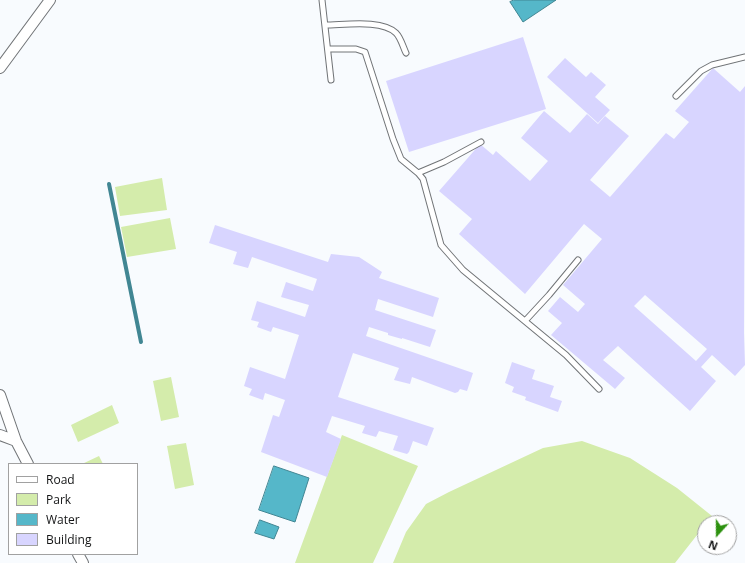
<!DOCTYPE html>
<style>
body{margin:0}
#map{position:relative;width:745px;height:563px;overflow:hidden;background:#f8fbfe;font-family:"Open Sans",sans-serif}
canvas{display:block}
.legend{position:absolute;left:8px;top:463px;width:130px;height:92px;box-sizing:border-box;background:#fff;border:1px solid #a1a1a1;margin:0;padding:5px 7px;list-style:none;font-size:12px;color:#131415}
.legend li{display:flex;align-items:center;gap:8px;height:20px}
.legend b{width:20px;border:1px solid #a1a1a1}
.north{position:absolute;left:697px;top:515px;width:40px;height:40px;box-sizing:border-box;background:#fff;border:1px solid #a1a1a1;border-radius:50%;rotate:201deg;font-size:11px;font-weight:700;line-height:16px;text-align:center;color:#131415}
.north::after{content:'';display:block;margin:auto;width:14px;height:18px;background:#2d910f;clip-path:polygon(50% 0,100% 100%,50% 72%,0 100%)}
</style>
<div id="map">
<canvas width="745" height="563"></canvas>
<ul class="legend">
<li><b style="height:5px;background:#fff"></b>Road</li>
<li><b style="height:11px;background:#d4ecab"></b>Park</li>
<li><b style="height:11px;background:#55b7c9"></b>Water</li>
<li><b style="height:11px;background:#d8d5ff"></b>Building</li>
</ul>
<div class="north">N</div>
</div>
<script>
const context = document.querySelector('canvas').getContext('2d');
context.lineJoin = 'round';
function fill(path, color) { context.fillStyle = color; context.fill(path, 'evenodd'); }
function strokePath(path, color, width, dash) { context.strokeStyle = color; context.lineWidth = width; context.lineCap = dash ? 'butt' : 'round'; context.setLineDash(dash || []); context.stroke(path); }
const green = new Path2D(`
 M162 178 167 210 120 216 115 187Z
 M170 218 176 249 127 257 121 227Z
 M171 377 179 417 161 421 153 381Z
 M112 405 119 423 78 442 71 425Z
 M342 435 418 466 373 563H295Z
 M582 441 630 458 677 488 712 516 675 563H393L406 532 426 504 449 492 543 448Z
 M186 443 194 485 175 489 167 446Z
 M99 456 103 464H82Z`);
const water = new Path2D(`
 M514 0H556L523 22 510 2Z
 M274 466 309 478 295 522 259 510Z
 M260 520 279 527 274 539 255 533Z`);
const stream = new Path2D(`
 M109 184 141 342`);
const building = new Path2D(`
 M523 37 546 109 409 152 386 81Z
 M565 58 586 77 591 72 606 85 595 97 610 110 598 123 547 77Z
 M713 68 740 92 745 86 744 333 745 365 735 376 712 355 701 367 716 381 690 411 618 346 603 360 625 378 615 389 551 335 562 323 548 311 560 297 578 312 585 304 563 285 602 239 584 224 525 294 459 234 472 219 439 191 480 144 493 155 496 151 530 181 548 161 521 138 544 111 570 133 587 114 598 124 605 116 629 136 590 180 610 197 666 133 674 139 689 122 675 111ZM645 295 707 349 696 361 634 306Z
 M215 225 328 262 331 254 359 257 382 272 379 278 439 298 433 317 378 299 375 310 436 330 430 347 402 338V339L388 335V333L369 327 366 336 473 373 467 391 460 389 458 392 455 393 412 377 410 384 394 380 399 368 353 353 338 397 434 428 427 446 413 441 409 452 407 454 393 450 398 436 379 431 376 437 362 433 365 426 332 416 326 432 341 439 327 477 261 452 273 415 279 417 285 400 265 393 263 400 249 395 252 389 244 386 250 367 285 379 299 335 273 327 271 332 257 327 259 322 251 320 257 301 305 317 309 305 281 297 286 282 313 291 317 279 252 257 248 268 233 264 237 252 209 243Z
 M512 362 535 370 532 379 554 386 550 397 562 401 558 412 525 400 526 397 512 392 514 387 505 383Z`);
const service = new Path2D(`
 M322 0 331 80
 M325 25C344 25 382 19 396 33 401 38 403 47 406 53
 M328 49H356L365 52 393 139 401 159 418 173 423 179 441 245 463 270 566 355 599 389
 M676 96 701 71 712 65 745 57
 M418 173 444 162 481 142
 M525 321 549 295 578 260`);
const minor = new Path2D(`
 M0 68 50 0
 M0 395 16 441 28 464
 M0 435 16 441
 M78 554 83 563`);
fill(green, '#d4ecab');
fill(water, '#55b7c9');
strokePath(water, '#418693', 1);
strokePath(stream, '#418693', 4);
fill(building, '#d8d5ff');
strokePath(service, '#717477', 7);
strokePath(minor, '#717477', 12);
strokePath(service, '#fff', 5);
strokePath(minor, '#fff', 10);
</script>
